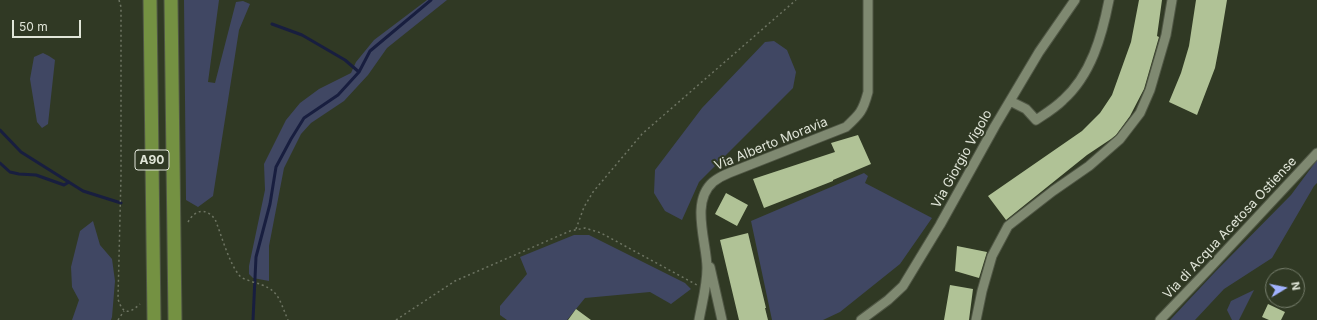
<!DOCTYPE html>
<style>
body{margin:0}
#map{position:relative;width:1317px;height:320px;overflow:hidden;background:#303924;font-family:Inter,sans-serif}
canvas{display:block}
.north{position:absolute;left:1265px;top:268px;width:40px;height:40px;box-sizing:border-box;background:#303924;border:1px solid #767e6c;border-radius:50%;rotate:80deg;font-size:11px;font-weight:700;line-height:16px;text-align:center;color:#e0e5d8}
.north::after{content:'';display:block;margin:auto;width:14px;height:18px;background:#a1b2fd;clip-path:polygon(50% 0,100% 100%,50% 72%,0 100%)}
.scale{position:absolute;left:12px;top:20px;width:69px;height:18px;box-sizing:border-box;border:2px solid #e0e5d8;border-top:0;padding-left:5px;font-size:12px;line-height:14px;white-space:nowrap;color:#e0e5d8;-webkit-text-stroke:3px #303924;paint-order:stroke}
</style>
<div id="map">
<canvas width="1317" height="320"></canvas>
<div class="north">N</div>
<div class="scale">50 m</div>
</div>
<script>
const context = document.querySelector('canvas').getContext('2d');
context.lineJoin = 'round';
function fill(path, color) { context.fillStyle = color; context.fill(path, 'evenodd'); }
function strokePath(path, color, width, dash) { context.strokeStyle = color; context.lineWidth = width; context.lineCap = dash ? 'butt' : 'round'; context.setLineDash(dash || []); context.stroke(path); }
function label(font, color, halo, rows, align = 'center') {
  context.font = font + ' Inter,sans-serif'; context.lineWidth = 4; context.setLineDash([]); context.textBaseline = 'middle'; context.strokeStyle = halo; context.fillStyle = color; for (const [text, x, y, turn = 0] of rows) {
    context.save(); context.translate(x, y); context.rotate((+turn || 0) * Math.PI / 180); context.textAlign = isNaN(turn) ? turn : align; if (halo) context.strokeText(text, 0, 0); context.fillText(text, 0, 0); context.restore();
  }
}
const green = new Path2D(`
 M184 0H219L208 82 215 83 236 2 243 1 250 4 239 30 213 196 198 207 186 200Z
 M427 0H447L387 48 368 75 344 101 311 123 301 134 284 168 269 246V281L253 278 249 274V266L265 190 264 164 286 120 300 103 319 89 351 73 356 62 374 40Z
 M774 41 787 50 796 72 793 88 699 182 682 220 665 211 654 193 655 170 702 108 765 42Z
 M43 53 49 56 55 60 48 124 42 128 37 122 30 79 34 57Z
 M1317 160V183L1314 186 1272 258 1224 289 1195 320H1170L1216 271 1291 195Z
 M864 173 868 176 865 183 932 218 900 264 840 312 823 320H772L751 221Z
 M93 221 100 245 112 259 115 281 112 317 111 320H72L79 300 72 287 71 267 80 231Z
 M574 235H589L685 283 691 289 671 304 650 292 585 298 567 320H507L500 315V306L527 274 520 257Z
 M1254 290 1239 320H1232L1227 310 1231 301Z`);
const stream = new Path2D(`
 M272 24 302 35 345 60 359 72
 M0 130 21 152 83 191 121 203
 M0 163 10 172 19 174 36 175 64 185 69 182
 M253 320 256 257 270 204 276 167 291 139 304 118 338 95 359 72 370 51 431 0`);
const building = new Path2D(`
 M1139 0H1162L1157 36 1159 37 1144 89 1130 116 1116 135 1111 139 1087 155 1006 220 988 196 1082 131 1100 113 1112 95 1131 42Z
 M1196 0H1227L1220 42 1215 68 1197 115 1169 102 1181 73 1189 46Z
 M858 135 871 164 833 180V181L764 208 753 179 835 152 831 143Z
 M726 193 748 205 737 226 715 214Z
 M748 233 766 308H765L768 320H739L720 240Z
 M957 246 987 252 979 278 955 271Z
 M950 285 973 289 969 320H944Z
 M1268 304 1285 312 1281 320H1269L1262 317Z
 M576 309 591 320H568Z`);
const path = new Path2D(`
 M119 0 121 7V176L118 299C123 315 129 314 140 304
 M188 222C195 210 205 207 215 219 221 234 229 263 239 275 242 279 248 280 253 282 279 289 278 297 288 320
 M576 229 584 207 593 192 642 134 796 0
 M118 320 124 311
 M396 320 455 281 570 231 585 228 601 233 697 285`);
const minor = new Path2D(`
 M1010 101 1026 109 1036 120C1045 114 1055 108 1063 100 1091 75 1102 36 1109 0
 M710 267 722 320
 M699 320C702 303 707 286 707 268 707 243 690 202 713 182 718 178 724 175 729 173L846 127C860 114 863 111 868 92V0
 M861 320 888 300 903 286 940 225 995 126 1039 52 1075 0
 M976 320 982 291 992 256 1008 226 1053 191 1089 166 1120 139 1140 113 1150 90 1166 35 1172 0
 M1160 320 1207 271 1317 153`);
const highway = new Path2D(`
 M150 0 154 320
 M171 0 175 320`);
const shields = [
 [152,160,34]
];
const shieldNames = [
 ["A90",152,160]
];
const streetNames = [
 ["Via Alberto Moravia",771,144,-22],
 ["Via Giorgio Vigolo",962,159,-61],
 ["Via di Acqua Acetosa Ostiense",1230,228,-47]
];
fill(green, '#404763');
strokePath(stream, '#181e3f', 3);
fill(building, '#b0c296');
strokePath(minor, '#505745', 11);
strokePath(highway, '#505745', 15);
strokePath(path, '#6d7462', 1.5, [2, 3]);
strokePath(minor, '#7f8971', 9);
strokePath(highway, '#749142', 13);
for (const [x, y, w] of shields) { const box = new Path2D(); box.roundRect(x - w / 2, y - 10, w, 20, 3); context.fillStyle = '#303924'; context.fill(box); strokePath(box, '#e0e5d8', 1); }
label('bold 12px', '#e0e5d8', null, shieldNames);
label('13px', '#e0e5d8', '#303924', streetNames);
</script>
